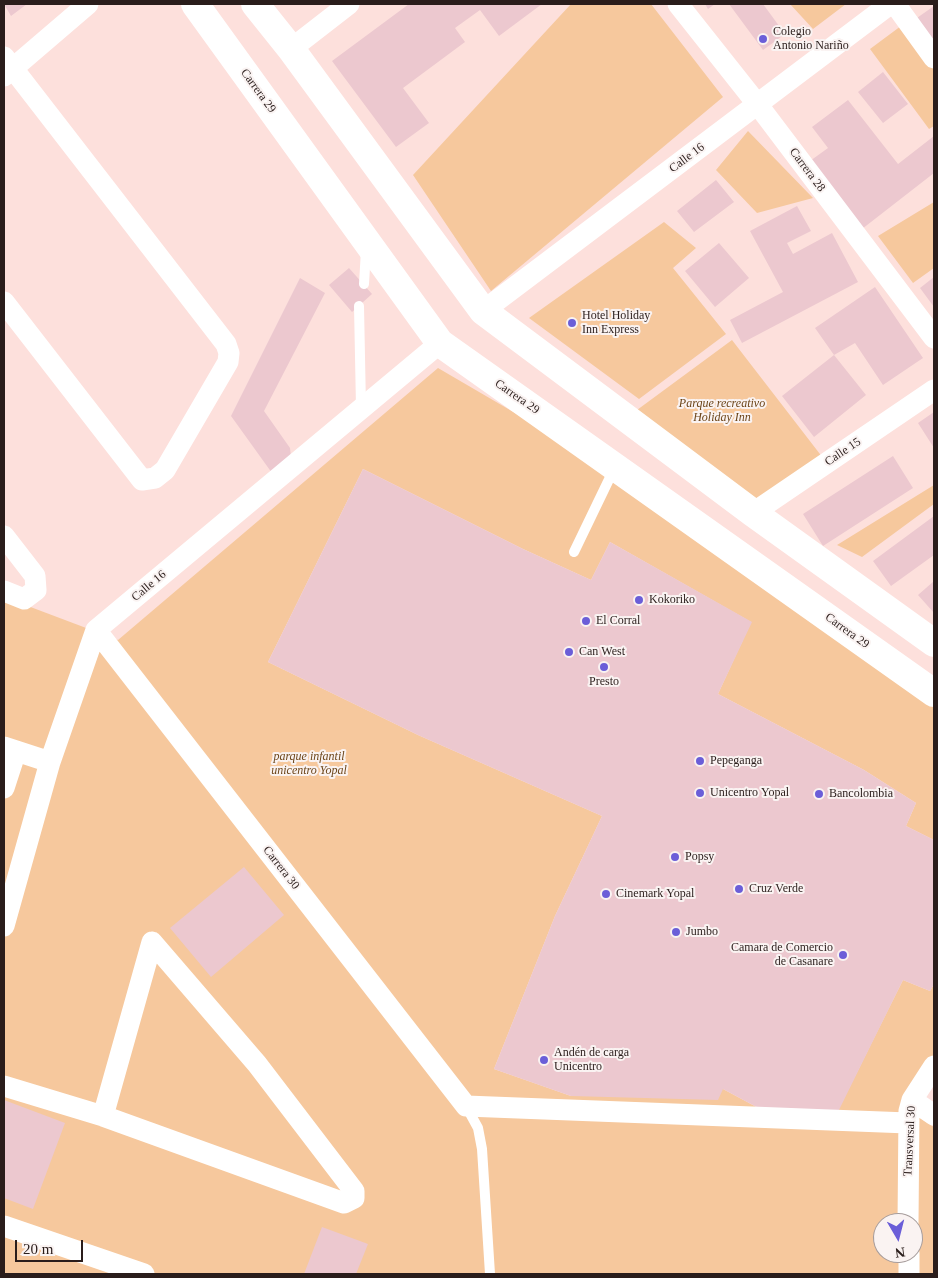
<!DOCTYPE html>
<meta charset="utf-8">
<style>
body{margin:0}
#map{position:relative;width:938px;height:1278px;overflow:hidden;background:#fde0dc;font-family:"Times New Roman",serif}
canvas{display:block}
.frame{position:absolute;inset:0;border:5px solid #2a1d1b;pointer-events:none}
.north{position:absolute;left:873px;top:1213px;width:50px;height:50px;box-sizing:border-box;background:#faf3f2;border:1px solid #a79d9c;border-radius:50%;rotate:172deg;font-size:14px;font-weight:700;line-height:20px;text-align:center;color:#2a1d1b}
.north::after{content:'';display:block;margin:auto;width:18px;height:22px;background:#6b5ed8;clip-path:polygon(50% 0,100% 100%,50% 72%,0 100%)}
.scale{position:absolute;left:15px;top:1240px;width:68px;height:22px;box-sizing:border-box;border:2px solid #2a1d1b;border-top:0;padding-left:6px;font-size:15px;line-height:18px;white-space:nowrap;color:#2a1d1b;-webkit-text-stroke:4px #faf3f2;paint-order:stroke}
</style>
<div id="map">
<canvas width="938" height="1278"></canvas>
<div class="frame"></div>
<div class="north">N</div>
<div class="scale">20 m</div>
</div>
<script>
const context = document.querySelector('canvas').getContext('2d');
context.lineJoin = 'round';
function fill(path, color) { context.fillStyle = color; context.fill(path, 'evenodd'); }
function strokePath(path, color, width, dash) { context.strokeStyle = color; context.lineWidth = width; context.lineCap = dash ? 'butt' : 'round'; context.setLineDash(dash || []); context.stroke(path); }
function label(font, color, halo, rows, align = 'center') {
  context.font = font + ' "Times New Roman",serif'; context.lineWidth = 4; context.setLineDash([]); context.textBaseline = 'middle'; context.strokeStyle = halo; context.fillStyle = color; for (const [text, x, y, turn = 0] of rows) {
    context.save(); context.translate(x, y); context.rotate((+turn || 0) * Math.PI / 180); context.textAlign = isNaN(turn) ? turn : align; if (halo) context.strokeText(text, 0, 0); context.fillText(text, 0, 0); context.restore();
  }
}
const green = new Path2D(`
 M571 4H651L723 97 491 291 413 175Z
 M790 4H846L813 29Z
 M905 23 934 62V126L929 129 870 49Z
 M748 131 813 198 757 213 716 170Z
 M934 202V268L913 283 878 236Z
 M664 222 696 248 673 268 726 334 639 399 529 318Z
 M732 340 823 458 759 504 637 410Z
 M438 368 575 448 934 703V840L906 826 916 803 864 770 718 694 751 622 610 542 591 580 523 549 363 469 268 662 418 735 602 816 555 916 494 1069 571 1096 723 1089 764 1111 836 1114 903 980 930 991 934 984V1055L906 1097 909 1111 934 1127V1274H4V597L118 640ZM883 1223H913V1253H883Z
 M934 485V504L862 557 837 545Z`);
const building = new Path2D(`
 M4 4H27L11 16Z
 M409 4H542L499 36 480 10 455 28 465 42 403 88 429 123 396 147 332 61Z
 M705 4H715L708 9Z
 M729 4H763L785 34 763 50Z
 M934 6V48L914 20Z
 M883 72 908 104 883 123 858 92Z
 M848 100 898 164 934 136V173L862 229 810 161 828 148 812 127Z
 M716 180 734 202 694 232 677 211Z
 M797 206 811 231 787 243 793 254 832 233 858 282 742 343 730 320 783 292 750 231Z
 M719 243 749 278 715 307 685 271Z
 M349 268 372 294 352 312 329 285Z
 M934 277V307L920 288Z
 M300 278 325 293 264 411 290 448 291 457 272 473 231 416Z
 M875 287 923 358 883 385 855 343 834 355 815 328Z
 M834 355 866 395 814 437 782 396Z
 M934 412V448L918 423Z
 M893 456 913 488 823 546 803 514Z
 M363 469 523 549 591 580 610 542 752 622 718 694 864 770 916 803 906 826 934 840V984L930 991 903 980 837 1114 764 1111 723 1089 718 1100 571 1096 494 1069 555 916 602 816 418 735 268 662Z
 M934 516V555L891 586 873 561Z
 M934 581V613L918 595Z
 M244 867 284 915 211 977 170 928Z
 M4 1100 65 1123 33 1209 4 1198Z
 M322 1227 368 1244 356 1274H304Z`);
const lane = new Path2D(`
 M364 284 366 250
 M359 306 361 407
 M574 552 614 469
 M466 1106 478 1128 482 1149 490 1274`);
const street = new Path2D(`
 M678 4 758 105 934 338
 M895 4 934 58
 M291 49 349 4
 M4 57 226 344 229 353 228 362 165 470 155 478 142 480 4 302
 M4 76 88 4
 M483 311 890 4
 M753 513 934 390
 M4 536 35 576 36 590 24 599 4 591
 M96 630 466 1106 908 1123
 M4 747 50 762
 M4 788 16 751
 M4 926 50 762 96 630 440 343
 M4 1086 103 1116 344 1203 354 1198V1191L257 1064 152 942
 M912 1100 934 1115
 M103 1116 152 942
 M908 1223 909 1111 912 1100 934 1066
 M4 1226 144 1274
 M909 1253V1274`);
const secondary = new Path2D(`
 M195 4 440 343 934 693
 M255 4 291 49 483 311 753 513 934 643`);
const markers = [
 [763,39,5,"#6b5ed8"],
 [572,323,5,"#6b5ed8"],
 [639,600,5,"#6b5ed8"],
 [586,621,5,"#6b5ed8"],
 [569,652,5,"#6b5ed8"],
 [604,667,5,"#6b5ed8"],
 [700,761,5,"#6b5ed8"],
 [700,793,5,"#6b5ed8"],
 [819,794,5,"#6b5ed8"],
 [675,857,5,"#6b5ed8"],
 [739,889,5,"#6b5ed8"],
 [606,894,5,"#6b5ed8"],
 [676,932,5,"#6b5ed8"],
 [843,955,5,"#6b5ed8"],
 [544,1060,5,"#6b5ed8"]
];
const poiNames = [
 ["Colegio",773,32],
 ["Antonio Nariño",773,46],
 ["Hotel Holiday",582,316],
 ["Inn Express",582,330],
 ["Kokoriko",649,600],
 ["El Corral",596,621],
 ["Can West",579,652],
 ["Presto",604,682,"center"],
 ["Pepeganga",710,761],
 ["Unicentro Yopal",710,793],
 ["Bancolombia",829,794],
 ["Popsy",685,857],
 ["Cruz Verde",749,889],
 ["Cinemark Yopal",616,894],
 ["Jumbo",686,932],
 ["Camara de Comercio",833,948,"right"],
 ["de Casanare",833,962,"right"],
 ["Andén de carga",554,1053],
 ["Unicentro",554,1067]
];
const streetNames = [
 ["Carrera 29",258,91,54],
 ["Calle 16",687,158,-37],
 ["Carrera 28",807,170,53],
 ["Carrera 29",517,397,35],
 ["Calle 15",843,452,-34],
 ["Calle 16",149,586,-40],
 ["Carrera 29",847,631,36],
 ["Carrera 30",281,868,52],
 ["Transversal 30",910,1141,-87]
];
const parkNames = [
 ["Parque recreativo",722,404],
 ["Holiday Inn",722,418],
 ["parque infantil",309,757],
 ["unicentro Yopal",309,771]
];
fill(green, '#f6c89d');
fill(building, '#ecc8cf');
strokePath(lane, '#fff', 10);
strokePath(street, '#fff', 21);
strokePath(secondary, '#fff', 28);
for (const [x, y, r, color] of markers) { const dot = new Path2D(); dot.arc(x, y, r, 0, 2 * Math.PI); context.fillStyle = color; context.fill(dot); strokePath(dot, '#faf3f2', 2); }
label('12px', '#2a1d1b', '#faf3f2', poiNames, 'left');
label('12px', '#2a1d1b', '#faf3f2', streetNames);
label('italic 12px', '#6c4519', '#faf3f2', parkNames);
</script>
